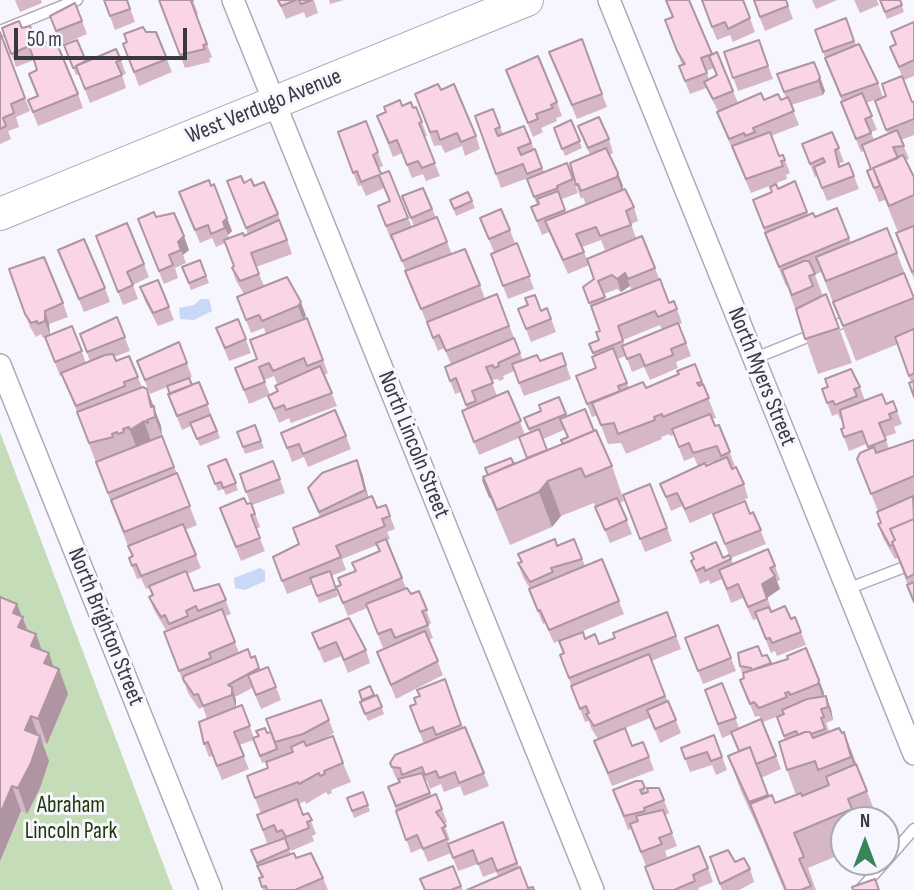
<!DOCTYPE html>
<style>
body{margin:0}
#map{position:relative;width:914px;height:890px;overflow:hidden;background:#f7f5fe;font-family:"Sofia Sans Condensed",sans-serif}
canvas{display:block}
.north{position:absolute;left:830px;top:806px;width:70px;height:70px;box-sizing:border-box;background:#f7f5fe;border:2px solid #aba9b2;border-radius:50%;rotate:0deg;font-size:19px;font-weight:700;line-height:28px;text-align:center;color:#39373f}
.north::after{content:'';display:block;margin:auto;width:24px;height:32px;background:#388656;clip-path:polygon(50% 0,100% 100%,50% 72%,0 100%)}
.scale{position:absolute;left:14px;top:28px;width:173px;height:32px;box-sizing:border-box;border:4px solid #39373f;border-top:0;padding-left:9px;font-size:21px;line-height:24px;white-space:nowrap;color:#39373f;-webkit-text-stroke:5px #f7f5fe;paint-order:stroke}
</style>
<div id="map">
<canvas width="914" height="890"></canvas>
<div class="north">N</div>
<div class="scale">50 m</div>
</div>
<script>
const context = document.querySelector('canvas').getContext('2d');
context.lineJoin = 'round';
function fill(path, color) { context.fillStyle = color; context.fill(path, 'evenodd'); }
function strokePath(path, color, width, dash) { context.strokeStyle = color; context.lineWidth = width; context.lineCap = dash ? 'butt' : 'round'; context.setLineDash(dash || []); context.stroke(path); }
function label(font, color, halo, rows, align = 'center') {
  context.font = font + ' "Sofia Sans Condensed",sans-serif'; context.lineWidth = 6; context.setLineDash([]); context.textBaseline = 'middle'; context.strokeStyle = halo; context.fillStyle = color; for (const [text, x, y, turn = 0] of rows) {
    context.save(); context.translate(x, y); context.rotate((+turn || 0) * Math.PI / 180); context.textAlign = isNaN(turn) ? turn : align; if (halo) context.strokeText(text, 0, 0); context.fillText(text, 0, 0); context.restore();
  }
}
const green = new Path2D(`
 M0 432 173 890H0Z`);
const water = new Path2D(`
 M201 299H209L212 311 194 320 180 319 179 308 194 305Z
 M260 568 265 571V581L245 590 235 588 234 578Z`);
const lane = new Path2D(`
 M0 31 77 0
 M753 359 854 318
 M847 589 902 568
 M886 861 914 829
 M860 890 885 862`);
const street = new Path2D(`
 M233 0 593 890
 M609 0 914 754
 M0 365 211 890`);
const secondary = new Path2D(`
 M0 214 527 0`);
const wall = new Path2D(`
 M15 0H41L42 3 20 12Z
 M104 0H127L135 22 115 30Z
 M159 0H193L198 14 196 15 212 57 209 59 210 62 185 68Z
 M278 0H314L318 13 306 18 304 12 286 19Z
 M329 0H344L330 4Z
 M701 0H743L755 32 733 42 730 35 717 40Z
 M753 0H786L793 19 765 31Z
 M812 0H837L816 9Z
 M854 0H877L879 5 860 13Z
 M880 0H900L904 12 887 19Z
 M75 3 87 34 61 45 50 16Z
 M846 18 856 45 878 83 883 97 866 103 877 130 871 132 874 140 888 134 875 101 886 96 902 76 890 47 895 44 891 32 914 22V76L904 80 912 102H914V135L901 140 909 159 906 160 914 177V279L896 233 898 232 885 200 879 202 872 184 867 171 871 169 864 151 861 152 846 115 842 101 830 71 815 30Z
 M665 20 712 54 733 91 738 103 764 100H781L786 98 777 74 814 62 825 91 823 95 791 105 799 125 771 136 779 156 785 160 790 173 786 175 787 179 751 193 722 125 718 111 706 88 690 94 679 66 682 65ZM714 68 716 75 709 79 706 71Z
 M2 28H22L36 42 45 43 78 94 83 108 38 126 28 100 37 96V70L34 60 16 67Z
 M0 32 30 111 16 117 19 127 8 131 11 139 0 144Z
 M146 32H156L172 72 139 86 128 57 127 42Z
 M582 39 607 107 577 119 549 52Z
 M759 40 773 79 738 91 724 52Z
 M64 45 86 61 121 60 126 74 122 75 126 88 90 103 79 74 76 75Z
 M506 70 557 102 562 116 556 118 557 121 541 128 543 132 533 137Z
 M441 90 476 136 480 149 465 156 462 146 445 153 441 145 434 146 415 94Z
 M402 106 413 108 416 107 427 136 424 137 440 176 426 181 423 174 412 178 402 153 393 157 377 116Z
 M493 109 503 134 524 126 544 172 567 163 578 193 562 199 566 213 586 205 583 197 581 199 576 185 590 155 578 126 609 139 613 153 609 155 623 186 622 190 634 207 638 221 631 224 636 238 642 236 669 303 674 301 682 323 679 324 691 356 676 362 678 368 650 380 644 367 632 372 626 356 617 359 629 388H646L679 374 695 364 716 418 712 419 715 426 719 425 735 466 731 467 744 484 748 498 690 523 682 506 671 511 660 484 698 466 694 457 684 461 674 435 670 436 669 434 661 437 662 439 626 454 621 443 608 444 597 415 592 417 576 376 596 368 594 356 589 344 599 340 600 331 583 287 594 279 635 239 605 250 601 240 582 247 589 265 568 274 549 232 542 235 531 207 537 205 527 179 528 178 501 188 475 116ZM630 286 632 290 606 300 604 294 617 289 621 292ZM660 325 662 330 624 345 623 340ZM721 460 706 466 705 464Z
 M571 120 582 148 565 156 554 128Z
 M366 121 383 166 378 168 381 174 408 218 412 227 414 226 402 196 423 188 452 254 480 285 485 299 497 294 523 361H540L562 353 571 379 524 396 514 371 503 376 504 379 499 381 498 379 491 380 497 396 508 391 525 435 530 433 524 418 541 411 559 397 567 416 594 431 612 466 624 501 620 503 632 534 610 543 594 503 561 516 552 527 510 545 488 493 514 464 527 459 519 438 479 455 462 411 467 409 461 392 455 394 445 367 451 364 444 348 438 351 393 239 391 240 378 206 390 202 384 188 366 196 361 185 358 186 338 132ZM564 430 567 437 563 444 547 450 543 439Z
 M832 132 844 162 840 163V166L849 163 859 189 827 201 817 176 815 177 802 144Z
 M227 181 244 183 254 186 278 214 292 254 256 267 264 286 287 277 306 316 303 319 307 318 328 373 324 375 337 406 291 423 289 418 279 423 268 396 270 395 249 404 235 368 257 360 266 334 264 328 251 333 237 297 244 294 236 281 232 268 234 267 225 243 216 247 212 238 200 243 179 192 227 218 232 231 228 235 229 238 244 236 248 234ZM274 376 277 384 297 376 277 392 270 395 264 380Z
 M795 181 808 215 815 217 837 208 851 243 887 228 914 297V398L911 382 898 344 856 361 821 272 815 275 823 296 839 328 852 363 818 374 787 286H786L772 252 753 200Z
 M468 192 475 208 456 216 450 200Z
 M156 217 189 250 183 255 186 263 175 268 178 278 164 284 143 232Z
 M480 218 510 230 515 243 494 252Z
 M96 236 144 264 149 277 133 285 138 299 123 305Z
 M517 243 534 289 508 299 491 254Z
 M58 250 105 288 110 302 84 312Z
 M200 260 209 283 191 290 182 267Z
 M9 269 63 303 68 317 49 324 50 335 43 338 41 334 36 337 30 327Z
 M158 280 174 320 158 326 145 301 140 287Z
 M547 308 556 332 531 342 518 309 541 311Z
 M117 317 130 351 114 357 116 361 129 356 142 387 147 389 161 426 162 436 197 525 185 530 201 568 187 574 194 591 219 584 231 614 225 616 239 653 251 658 255 656 260 670 276 687 281 700 261 709 252 688 235 697 236 707 242 705 254 738 271 732 321 700 334 733 321 741 343 763 351 782 331 790 332 793 328 795 326 792 306 804 305 801 299 804 303 815 308 813 316 834 312 836 314 841 291 851 287 843 291 854 323 878 328 890H263L259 878 261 877 251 850 279 840V839L267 843 257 815 261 814 247 776 268 768 292 752 262 763 254 740 239 745 249 769 222 780 212 756 209 757 204 744 207 719 203 707 199 709 188 693 185 684H184L164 632 171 630 170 628 166 630 154 610 149 597 152 595 150 588 146 589 141 578 137 579 134 571 129 558 132 557 128 546 101 476 77 412 62 375 60 376 45 337 72 326 86 363 90 361 80 334Z
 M238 319 251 353 229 361 216 328Z
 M179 342 192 377 189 378 192 385 199 382 220 438 200 446 191 426 182 430 168 394H170L167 387 150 394 137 361Z
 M860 387 865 401 886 404 893 401 902 424 894 427 896 433 885 437 889 449 914 440V603L898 558 895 559 883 538 878 524 881 523 877 512 878 511 857 459 869 450 866 444 849 451 841 429 844 428 842 418 840 419 838 414 832 416 822 389Z
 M255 425 264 448 245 454 237 432Z
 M281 433 346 436 351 449 308 467 304 457 292 462Z
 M226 459 238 490 226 495 223 489 218 491 208 466Z
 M273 461 285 493 252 505 260 527 256 529 265 551 241 561 220 509 250 503 240 474Z
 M362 473 368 498 377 508 390 516 395 529 387 532 390 539 386 541 406 588 411 594 419 591 431 623 428 625 433 638 429 640 443 675 396 699 377 652 396 643 383 648 367 608 348 616 336 587 341 585 379 551 377 545 342 559 346 570 331 576 338 596 319 603 313 584 287 594 273 557 299 544 320 517 308 488Z
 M650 484 672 541 645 552 623 495Z
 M753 512 766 544 731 558 733 564 775 566 780 580 777 581 780 589 767 597 772 611 791 619 801 632 806 645 777 656 775 651 771 653 757 619 753 620 743 598 731 603 722 579 710 584 709 580 700 584 691 561 723 558 729 555 713 514H750Z
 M574 539 585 566 619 601 624 614 554 643 545 623 543 624 529 589H530L523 577 518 563Z
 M0 597 23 617 28 631 53 667 59 669 68 694 47 744 42 742 49 761 40 788 27 814 21 811 0 861Z
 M667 612 681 649 651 661 681 733 660 743 650 718 613 733 632 746 643 742 654 770 612 786 594 741 598 739 591 728 589 721 585 722 560 655 585 639 599 644 615 638Z
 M718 625 736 671 703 684 685 638Z
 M312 633 366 650 370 663 348 673 341 656 324 663Z
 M806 648 824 693 823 697 831 709 833 720 826 723 829 731 826 732V733H842L844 732 878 820H844V853L808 868 816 890H784L762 837 741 791 728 756 739 751 732 734 722 738 705 690 722 683 739 728 776 756 781 769 761 778 768 797 775 803 796 795 787 770 785 740 777 717 784 714 763 722 759 716 755 717 740 680 744 678V673H742L740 666 762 656 767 655 771 664 788 659Z
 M445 679 463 728 465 727 489 786 464 796 460 786 444 792 441 784 430 789 427 780 425 781 431 796 436 794 442 809 447 822 444 824 450 840 448 841 449 844 503 822 519 867H520L528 888 533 887 534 890H467L498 876 496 872 483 877 478 864 458 871 451 853 428 862 422 848 411 853 388 787 399 782 395 776 390 763 395 755 424 744 410 706 416 704 414 698 419 696 417 690Z
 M370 686 374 696 377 695 384 714 368 721 360 702 363 701 359 691Z
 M714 735 727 770 716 775 712 765 690 772 681 748Z
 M642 781 646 793 659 788 669 813 665 815 677 846 665 851 667 857 646 866 631 829 628 830 613 790Z
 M363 792 370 811 354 818 347 798Z
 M710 857 735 862 750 869 754 882 739 890H722Z
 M453 866 463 890H424Z
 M708 868 713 882 698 888 699 890H654Z`);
const shadedWall = new Path2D(`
 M820 77 825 91 823 95 818 81Z
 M618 173 623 186 622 191 617 177Z
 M227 218 232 231 228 235 223 222Z
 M184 236 189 250 183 255 178 242Z
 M625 273 630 286 621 292 617 279Z
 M301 302 306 316 303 319 298 306Z
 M45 311 49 324 50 335 45 321Z
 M147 389 161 426 162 436 151 407Z
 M144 421 151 441 137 449 130 430Z
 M357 460 362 473 370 504 365 490Z
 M548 481 561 516 552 527 539 492Z
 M775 576 780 589 767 598 762 584Z
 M17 604 32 642 28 652 13 613Z
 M36 634 45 659 31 646Z
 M49 653 56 675 59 669 68 694 47 744 38 719 44 663Z
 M819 680 824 693 823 698 818 684Z
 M232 687 236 700V708L232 695Z
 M826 696 831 709 833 720 828 707Z
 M31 716 39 738 40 736 49 761 40 788 27 814 18 788 25 730Z
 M844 732 857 767 864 792 851 757Z
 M12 786 21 811 0 861V814Z`);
const building = new Path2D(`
 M104 0H127L130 9 110 16Z
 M159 0H193L191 1 207 44 203 45 205 49 180 55Z
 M278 0H296L281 6Z
 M299 0H312L301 4Z
 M666 0H689L712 54 701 58 707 73 685 81 679 66 685 64 677 51 665 20 673 17Z
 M702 0H743L750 18 728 29 725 22 712 27Z
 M754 0H786L788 6 760 17Z
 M880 0H900L902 5 885 12Z
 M75 3 82 21 56 31 50 16Z
 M846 18 854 41 823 52 815 30Z
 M19 21 22 28 30 26 36 42 43 39 45 43 55 39 78 94 33 112 28 100 38 96 29 74 37 70 33 57 29 46 11 54 2 28Z
 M914 22V60L899 67 890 47 896 44 891 32Z
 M143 27 146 32H156L167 59 134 72 123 44 127 42 124 34Z
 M0 32 25 98 11 104 14 113 3 118 6 126 0 129Z
 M582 39 602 94 572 105 549 52Z
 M77 40 86 61 76 66V67L73 68 64 45Z
 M759 40 768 66 733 78 724 52Z
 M859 44 878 83 841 96 825 58Z
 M116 49 121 60 116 62 122 75 85 89 76 66Z
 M717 52 733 91 713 99 704 82 717 75 709 56Z
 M538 56 557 102 551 105 553 108 536 114 538 119 528 123 506 70Z
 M814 62 820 77 818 81 784 92 777 74Z
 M902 76 912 102H914V119L886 130 875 101 886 96 882 84Z
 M438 84 441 90 454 84 476 136 461 142 457 133 440 140 437 131 430 132 415 94Z
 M761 93 764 100 778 94 781 100 788 97 794 111 753 128 755 132 745 136 744 133 729 139 717 112Z
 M862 93 872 116 865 119 871 133 856 139 841 102Z
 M400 100 402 106 411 102 413 108 416 107 422 122 419 123 435 163 422 168 418 161 407 165 397 140 389 143 377 116 386 112 384 107Z
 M493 109 500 127 495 129 498 136 524 126 531 143 518 148 521 155 535 149 542 168 527 174 523 164 496 174 475 116Z
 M599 117 609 139 588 148 578 126Z
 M571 120 580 141 562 149 554 128Z
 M366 121 378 152 373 155 381 174 389 171 408 218 386 226 378 206 390 201 379 175 361 182 357 171 353 173 338 132Z
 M897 130 904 146 893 147 898 158 873 168 880 186 874 188 867 171 871 169 862 145Z
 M770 132 779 156 783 155 785 160 781 161 783 166 746 179 732 146Z
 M832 132 839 148 835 150 839 167 849 163 854 176 822 188 814 167 825 162 823 158 810 164 802 144Z
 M606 148 618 173 617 177 581 191 578 184 576 185 570 163Z
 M903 155 914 177V195L889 206 873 168Z
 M567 163 573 179 557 186 558 188 534 197 527 179Z
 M241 176 244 183 251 179 254 186 264 182 278 214 246 228 227 181Z
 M209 180 211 186 214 184 227 218 223 222 225 228 211 234 208 225 195 230 179 192Z
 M795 181 807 212 764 228 753 200 772 192 770 187 776 184 778 189Z
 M423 188 432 209 411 218 402 196Z
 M625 189 634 207 626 211 631 225 600 236 596 227 576 234 584 252 563 260 545 221Z
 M558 191 565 210 537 221 531 207 539 204 537 199Z
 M468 192 472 201 454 209 450 200Z
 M837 208 849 238 779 267 765 233 813 213 815 217Z
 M501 209 510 230 489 239 480 218Z
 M154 212 156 217 174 213 184 236 178 242 181 250 169 255 173 265 159 271 138 219Z
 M437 217 447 242 402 261 391 235Z
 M279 220 287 240 251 253 259 274 240 281 232 268 234 266 224 240 243 233 244 236Z
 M127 223 144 264 127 272 133 285 118 292 96 236Z
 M914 226V271L912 272 896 233Z
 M887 228 897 253 826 281 816 257Z
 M642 236 655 268 628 279 625 273 617 279 612 275 598 281 605 297 589 303 583 287 594 279 587 259Z
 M84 239 105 288 79 299 58 250Z
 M517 243 530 276 503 286 491 254Z
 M465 249 480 285 421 309 405 271Z
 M44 257 63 303 45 311V321L38 324 37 321 31 323 25 314 9 269Z
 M200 260 206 276 189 283 182 267Z
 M804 261H809L815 274 809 276 813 286 792 295 782 270Z
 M904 273 914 298 843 326 833 302Z
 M287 277 301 302 298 306 262 321 259 315 246 320 237 297Z
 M660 279 669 303 674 301 677 309 658 317 655 311 618 326 623 341 593 353 589 344 599 340 596 332 600 331 591 306Z
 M158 280 169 307 153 313 140 287Z
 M497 294 509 326 446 351 439 335 433 338 427 322Z
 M826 294 839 328 805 339 796 309Z
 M535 295 541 311 547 308 551 319 526 329 518 309 528 305 525 298Z
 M117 317 125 337 87 352 80 334Z
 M307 318 323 360 307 366 304 358 273 371 269 363 259 367 265 382 244 390 235 368 257 359 250 340Z
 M238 319 246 339 225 348 216 328Z
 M678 323 686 343 671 349 673 355 645 366 640 354 627 359 622 346Z
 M72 326 82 351 55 362 45 337Z
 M914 329V373L909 376 895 337Z
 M514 338 520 353 498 363 499 366 494 368 493 365 486 367 493 383 472 391 476 401 466 405 456 378 450 381 445 367Z
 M179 342 187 363 145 380 137 361Z
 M613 348 627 383 618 386 620 391 587 404 576 376 596 368 592 357Z
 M562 353 566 365 519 383 512 364 537 355 540 361Z
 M113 354 116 361 129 356 138 377 124 382 125 386 76 406 61 373 105 355Z
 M695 364 702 382 697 383 699 386 703 384 709 398 663 417 662 414 654 417 655 420 618 434 614 423 601 425 592 403 643 382 646 388 679 374 677 371Z
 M320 366 332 393 286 410 284 405 274 409 268 396 278 391 275 386Z
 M851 369 860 387 854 389 857 396 835 405 833 401 827 403 822 389 828 387 825 379Z
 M189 378 192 385 170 394 167 386Z
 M914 381V397L909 383Z
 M199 382 208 404 177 416 168 394Z
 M143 387 147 389 151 407 154 406 155 417 147 420 148 423 144 421 130 430 129 427 123 429 124 432 118 434 117 432 112 434 113 437 89 443 77 412Z
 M508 391 521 421 474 442 462 411Z
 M882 394 886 404 893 401 897 411 889 414 891 419 879 423 886 440 868 447 862 431 844 437 841 429 844 428 840 410Z
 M559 397 566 414 529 429 524 418 541 411 539 405Z
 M585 409 594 431 563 444 561 440 568 437 560 419Z
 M335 410 346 436 303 454 299 444 287 448 281 433Z
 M710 414 715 426 719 425 730 452 721 456 717 446 693 453 689 443 679 447 672 429Z
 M210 415 217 431 197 439 190 423Z
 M255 425 261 441 243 447 237 432Z
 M539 429 547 450 527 458 519 437Z
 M596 430 612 466 585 477 581 468 548 481 539 492 497 510 483 477Z
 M162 436 174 467 108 493 96 462Z
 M914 440V476L871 494 857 459 860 453 874 447 876 453Z
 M727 457 732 469 736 467 744 484 685 509 677 493 666 497 660 484 705 463 706 466Z
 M511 458 514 464 515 463 488 475 485 468Z
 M226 459 236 483 223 488 221 482 215 484 208 466Z
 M357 460 365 490 319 512 308 488 322 473Z
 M273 461 280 479 246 492 240 474Z
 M177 473 190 506 124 532 111 500Z
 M484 479 490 497 483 480Z
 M650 484 667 528 640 539 623 495Z
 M372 496 377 508 386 505 390 516 382 519 385 526 336 546 341 557 282 581 273 557 299 544 293 528Z
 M913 496 914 519 890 529 895 540 892 542 893 545 890 546 878 524 881 523 877 512Z
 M244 498 247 504 251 503 255 514 251 515 260 538 236 547 220 508Z
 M617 498 627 520 605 530 595 507Z
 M745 501 750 514 753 512 761 530 725 544 713 514Z
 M914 519V574L907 578 892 542 895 540 890 529Z
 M183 524 196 555 141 576 136 564 132 566 129 558 133 556 128 546Z
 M386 539 402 578 343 603 336 587 341 585 338 578 356 571 352 563 380 551 376 543Z
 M555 539 557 546 574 539 582 559 551 568 553 572 530 582 518 563 522 562 518 554Z
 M716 542 723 558 729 555 731 559 705 571 704 567 696 571 691 561 694 559 691 553Z
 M768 549 775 566 770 568 775 576 762 584 767 599 748 607 738 584 727 589 719 570Z
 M602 559 619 601 549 630 540 610 538 611 529 589Z
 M186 571 194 591 219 584 226 600 198 611 196 606 186 611 188 616 169 624 165 615 161 617 149 597 153 595 149 586Z
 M330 571 336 589 317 596 310 578Z
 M914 582V602L907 585Z
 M407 588 411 594 419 591 427 610 422 611 428 625 395 638 391 629 378 634 366 604Z
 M0 597 17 604 13 613 23 617 18 627 36 634 31 646 49 653 44 663 59 669 38 719 31 716 25 730 40 736 31 763 18 788 12 786 0 814Z
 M785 606 791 619 795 617 801 632 772 643 770 638 766 639 755 612 769 607 771 612Z
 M222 609 235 642 209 653 211 658 179 671 164 632Z
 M667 612 676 636 569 678 560 655 564 653 559 641 583 632 585 639 595 634 599 644 615 638 613 633Z
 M349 618 366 650 344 660 336 642 319 649 312 633Z
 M718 625 731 658 698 671 685 638Z
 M425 631 438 661 391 685 377 652Z
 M758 646 762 656 767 655 771 663 752 670 751 668 740 666 738 653Z
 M806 648 819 680 818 684 790 695 789 692 785 693 787 697 759 708 754 702 750 704 740 680 744 678 743 673 788 659 787 656Z
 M248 649 251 658 255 656 259 668 228 685 232 687V695L203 706 198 694 194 695 183 679 184 676Z
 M649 654 665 696 594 726 586 714 589 713 586 706 580 709 571 686Z
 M268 667 276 687 256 695 248 675Z
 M445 679 461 725 436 735 433 727 420 732 410 706 416 704 414 698 420 696 417 690Z
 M722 683 736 718 718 724 705 690Z
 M370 686 374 695 362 700 359 691Z
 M377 695 382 707 365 714 360 702Z
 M826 696 828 707 821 709 824 717 821 718 825 729 811 734 810 732H805L798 735 796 731 784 736 777 717 784 714 782 710 807 699Z
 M321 700 329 720 303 734 275 742 266 719Z
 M668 701 676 720 655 729 647 710Z
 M242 705 250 726 234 732 244 756 217 766 208 742 204 744 199 722Z
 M761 719 776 756 756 764 750 747 739 751 731 732Z
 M465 727 484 773 459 783 455 772 439 778 436 771 425 775 422 767 402 775 400 768 392 767 390 763 395 755Z
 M265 728 267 733 271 732 277 749 260 756 253 738 259 736 256 731Z
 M625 728 632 746 643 742 649 757 608 773 594 741Z
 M839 728 842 733 844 732 851 757 818 770 815 761 787 770 779 742 805 732H810L813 738Z
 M714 735 722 757 711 761 707 752 685 759 681 748Z
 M333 736 343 763 324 771 325 774 320 776 319 773 299 784 298 782 255 798 247 776 268 768 266 762 293 752 291 747 304 741 306 746Z
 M750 747 768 795 749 802 728 756Z
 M856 764 867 791 848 799 852 809 794 833 804 857 799 859 811 886 801 890H786L750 804 772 795 775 803 801 793 802 796 829 785 826 777 830 775Z
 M422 773 430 793 396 806 388 787 400 782 398 779Z
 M636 781H642L645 788 640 790 642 794 648 792 647 788H659L664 800 644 808 645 811 624 816 613 790Z
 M363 792 368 805 352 811 347 798Z
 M436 794 442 809 436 812 446 826 442 828 447 839 423 849 417 835 406 840 396 811Z
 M297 799 303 815 308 813 312 820 307 822 309 828 286 837 282 830 277 832 274 825 263 830 257 815Z
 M663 810 672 833 659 838 662 844 641 852 630 824 638 821 636 816Z
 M503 822 517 863 497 871 492 858 478 864 473 850 453 858 448 844Z
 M285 838 289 849 257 863 251 850Z
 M699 846 708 868 693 875 695 881 674 890H654L645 867Z
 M728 850 735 862 744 858 750 869 720 884 710 857Z
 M294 853 296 858 311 853 323 878 295 890H267L266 886 262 887 259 878 263 877 257 866Z
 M453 866 461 886 451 890H425L420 879Z
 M520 867 528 888 533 887 534 890H467Z
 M875 879 879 890H853L852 887Z`);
const streetNames = [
 ["West Verdugo Avenue",264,107,-22],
 ["North Myers Street",761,377,68],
 ["North Lincoln Street",413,445,68],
 ["North Brighton Street",105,627,68]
];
const parkNames = [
 ["Abraham",71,806],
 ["Lincoln Park",71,832]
];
fill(green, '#c4dcb8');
fill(water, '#c8d8f6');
strokePath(lane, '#ada9bc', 13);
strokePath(street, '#ada9bc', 24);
strokePath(secondary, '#ada9bc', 34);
strokePath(lane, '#fff', 10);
strokePath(street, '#fff', 21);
strokePath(secondary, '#fff', 32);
fill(wall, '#d6b7c6');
fill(shadedWall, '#ae95a1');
fill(building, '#f9d5e6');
strokePath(building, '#ae95a1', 2);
label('23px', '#39373f', '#f7f5fe', streetNames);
label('23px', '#1c3804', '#f7f5fe', parkNames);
</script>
